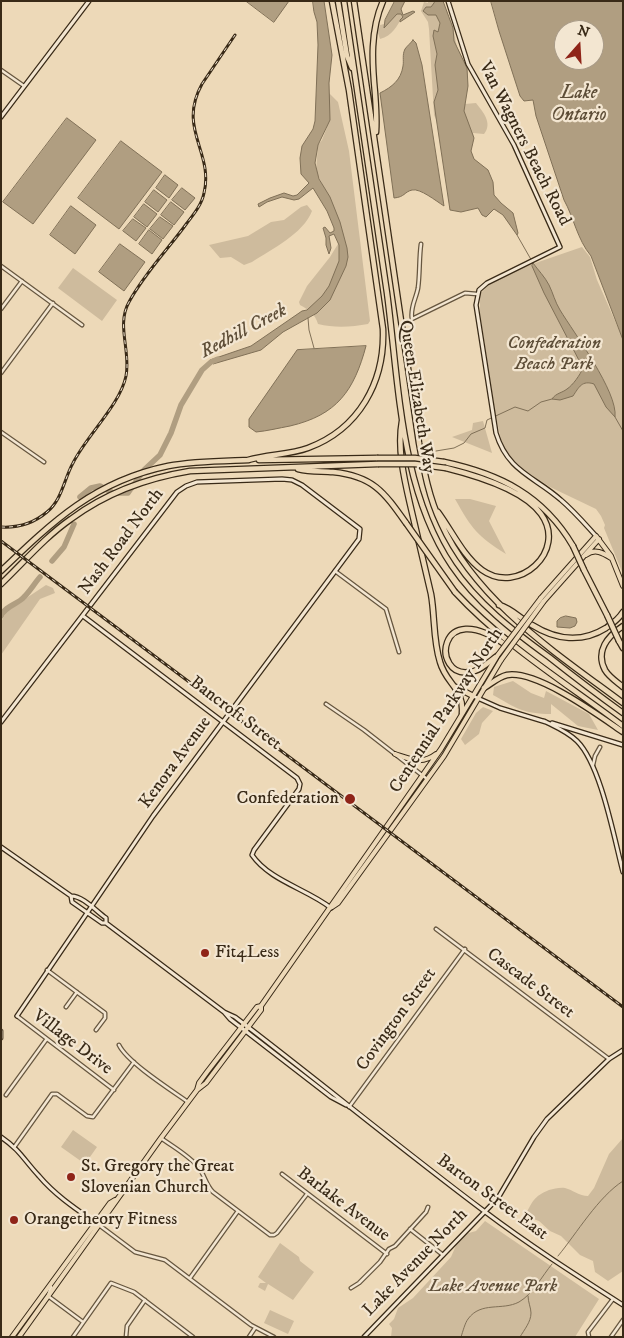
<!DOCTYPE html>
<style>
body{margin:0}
#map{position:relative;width:624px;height:1338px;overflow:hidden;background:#edd9b8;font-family:"IM FELL DW Pica",serif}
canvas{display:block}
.frame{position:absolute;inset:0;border:2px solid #392a17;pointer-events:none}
.north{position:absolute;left:554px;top:20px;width:50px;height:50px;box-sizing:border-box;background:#f3e6d1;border:1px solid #a99b87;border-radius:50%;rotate:19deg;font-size:14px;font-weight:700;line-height:20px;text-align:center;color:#392a17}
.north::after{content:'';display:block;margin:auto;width:18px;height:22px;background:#8f2418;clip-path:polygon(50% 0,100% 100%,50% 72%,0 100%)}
</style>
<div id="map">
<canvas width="624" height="1338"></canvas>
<div class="frame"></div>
<div class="north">N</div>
</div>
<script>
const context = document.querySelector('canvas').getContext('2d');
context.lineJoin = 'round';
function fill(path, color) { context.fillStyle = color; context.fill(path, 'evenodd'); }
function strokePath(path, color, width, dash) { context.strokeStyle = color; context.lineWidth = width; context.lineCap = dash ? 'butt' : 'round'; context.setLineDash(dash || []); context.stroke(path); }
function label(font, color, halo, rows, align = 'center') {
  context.font = font + ' "IM FELL DW Pica",serif'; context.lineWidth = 4.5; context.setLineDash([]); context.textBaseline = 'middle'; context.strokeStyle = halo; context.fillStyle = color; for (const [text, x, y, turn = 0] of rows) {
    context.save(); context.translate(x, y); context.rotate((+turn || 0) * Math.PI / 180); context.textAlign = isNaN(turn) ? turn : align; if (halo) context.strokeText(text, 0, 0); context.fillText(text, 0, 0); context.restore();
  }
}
const green = new Path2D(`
 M428 1H443L453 28 457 47 467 68 468 86 465 104 476 103C483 112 493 123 484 134L473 133 474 138 471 151 474 159 488 170 493 182 494 195 501 203 513 213 518 233 517 235 502 214 494 209 486 217 482 215 478 208H476L434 115 429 29 428 22 421 11 424 2 428 3Z
 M397 14H401L403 17C396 26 393 36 380 39L378 33 380 25 384 24V27Z
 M328 92 338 102 349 151 370 321 368 324C352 327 334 328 318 324 315 314 309 310 300 305L299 302 307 286 330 257 338 244V226L331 203 316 171 318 145 322 140 327 127Z
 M307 205 312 211C303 234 272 249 252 262L244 265 231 257 220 258 209 245 248 236 271 222 284 220 301 207Z
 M582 247 590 257 597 280 623 339V574L604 528 605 525 601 516 596 509 550 487 524 470 508 455 504 448 501 440 495 412 480 313V294L488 285 521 268Z
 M73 268 117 300 102 321 58 288Z
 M483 421 492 453 452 437 472 430 473 423Z
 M455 499H470L496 506 489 521 506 554C477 536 472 529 455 499Z
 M46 585 53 588 55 593 40 599 1 655V622L7 611Z
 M513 681 531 693 544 698 546 691 589 714 598 730 578 726 551 704V714C524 714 516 708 493 695L494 687Z
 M483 707 493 711 482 723 479 734 465 745 461 739 476 713Z
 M73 1130 97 1147 85 1164 61 1147Z
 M623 1138V1271L608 1281 595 1272 593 1261 580 1255 561 1236 550 1231 539 1221 525 1216C532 1202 534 1196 549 1190 554 1189 560 1187 565 1188 573 1190 579 1196 588 1196L594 1188 609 1154Z
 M485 1221 599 1299 575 1337H391L392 1328 389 1324 394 1319 398 1308 413 1298 451 1257 458 1241 465 1234 476 1231Z
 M280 1243 299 1257 300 1261 314 1272 293 1300 268 1284 265 1291 258 1287 260 1283H266L258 1277Z
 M270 1310 294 1321 288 1334 264 1323Z`);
const water = new Path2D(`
 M246 1H289L274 22Z
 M313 1H324L332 55 329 83 330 120 318 145 315 163 319 179 330 197 340 222 347 248 348 257 346 266 330 300 317 313 283 332 261 350 213 364 210 360 251 346 302 311 307 310 322 296 329 286 339 261V245L334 234 329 236 331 248 329 254 326 245V238L323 228 325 227 330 233 334 231V228L327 211 313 188 299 199 294 200 282 197 267 202 259 207 258 204 270 198 284 193 293 196 297 195 309 183 301 174 300 158 302 146 313 129 315 121 318 45 317 22 314 12Z
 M395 1H405L401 9 403 15 413 11 415 12 400 22V20L403 17 401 14H397L384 28 385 20Z
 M434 1H443L453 28 454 41 467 68 468 86 464 111 474 138 471 151 474 159 488 170 493 182 494 195 501 203 513 213 518 233 517 235 503 215 494 209 486 217 482 215 478 208 461 212 450 210 436 117 434 102 438 90 435 65 437 54 433 36 434 30 438 32 440 23 436 15H428L423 11 426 7H431L434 3Z
 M491 1H623V340L591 256C577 239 574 218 564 200L536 116 533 100 524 101 520 96 499 31ZM564 30H594V60H564Z
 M413 40 416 43 422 65 444 206C436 201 420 188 412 190 404 192 405 197 394 198L380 93C392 87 401 80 403 66 404 60 402 55 405 49 407 46 411 43 413 40Z
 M67 118 96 140 33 224 3 202Z
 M121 141 162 172 119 229 78 198Z
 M165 175 178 185 169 198 156 188Z
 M182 188 195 198 185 210 172 200Z
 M154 190 167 200 158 212 145 202Z
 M171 202 184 212 174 225 161 215Z
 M144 204 157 214 147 227 134 217Z
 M71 206 96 225 75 254 50 235Z
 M160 217 173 226 163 239 150 229Z
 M133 219 146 228 136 241 123 231Z
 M149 230 162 240 152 254 139 244Z
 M120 244 145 262 124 291 99 272Z
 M533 263C538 270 545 277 549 285 553 293 555 302 560 310 574 333 618 392 615 417L606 407 594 384C582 380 579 387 573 396L560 400 552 399C556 393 562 393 567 389 573 385 580 375 583 368L544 293 532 266Z
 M366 346C354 391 337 415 290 426 279 428 267 431 256 432L249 427V419L297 350Z
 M566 616 576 618 577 622 575 626 570 628 557 627V621L560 618Z`);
const stream = new Path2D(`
 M517 235 533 263
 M308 318 309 330 314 348
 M615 417 623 431
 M436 451 454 448 464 443 471 434 485 428 487 420 515 407 528 411 541 402 552 399
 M558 1256C577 1233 598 1197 623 1181
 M461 1337C463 1331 465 1323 468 1319 481 1301 502 1311 519 1302 533 1294 542 1276 552 1264
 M520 1337C524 1330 531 1322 531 1313 531 1308 528 1302 528 1296`);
const river = new Path2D(`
 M80 497 91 488 100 486 113 493H128L144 470 160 455 171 433 181 405 202 370 211 362 218 359
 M52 561 64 547 74 524
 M1 616C6 605 17 605 24 597 30 591 34 584 40 577`);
const street = new Path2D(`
 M1 70 24 86
 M421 244C419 259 420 273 418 288 416 299 410 307 412 319L465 293 477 294
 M1 266 82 325
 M1 309 22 281
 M1 373 53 303
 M1 432 44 462
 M335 571 386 609 399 652
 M326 704 364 730 427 779
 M593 765 595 756 600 747
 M436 929 609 1059
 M47 970 105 1013V1018L96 1030
 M66 1007 77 992
 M17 1016 114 1090
 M1 1031V1038
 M119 1045C127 1062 171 1090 188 1102
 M6 1095 46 1040
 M349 1107 465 949
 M161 1138C173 1147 190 1156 199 1168 205 1176 206 1185 213 1192L270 1235H274L277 1233 307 1194
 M15 1146 52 1094H57L87 1116 93 1117 134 1062
 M282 1174 387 1254
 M99 1225 135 1252 165 1260 251 1325 274 1337
 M410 1229 443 1255
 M190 1278 238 1211
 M51 1287 48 1296 83 1322
 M351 1288 359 1283 380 1262 389 1249 395 1246 426 1212 428 1207
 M73 1337 111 1283 134 1292 193 1337
 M126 1337 127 1326 145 1300
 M249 1337 255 1328
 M589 1337 588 1332 613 1299
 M611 1337 623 1320`);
const secondary = new Path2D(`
 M448 1 468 64 514 145 560 247 487 283 479 290 476 305 496 433C508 472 534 476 561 500 574 511 585 524 596 536
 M1 117 89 1
 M83 616 297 778 300 784 299 789 254 850 252 855C270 881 307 889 331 908
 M473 696 500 708 546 722
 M544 721C556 727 568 732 577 741 601 765 614 838 623 872
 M1 722 177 492 186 486 197 482 282 479 292 480 302 485 360 529 359 539 153 816 17 1016
 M552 723 623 745
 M1 847 71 896C83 896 96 911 106 918V923L224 1012 230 1019 331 1097 346 1105
 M71 896 72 902 102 923H106
 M224 1012 235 1017C319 1081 400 1148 484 1211 529 1245 576 1275 623 1305
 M1 1137C20 1150 24 1160 39 1176 55 1195 76 1209 96 1223
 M364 1337 498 1198 534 1137 547 1119 609 1059 623 1050`);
const primary = new Path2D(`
 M586 555C595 548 603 553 611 558
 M541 598 596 536 611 556 623 586
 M544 601 599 539
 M395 754C410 759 422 765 436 754
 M332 907 338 903 444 756 501 660
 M197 1090 199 1083 207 1072 257 1007 261 1006
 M12 1337 110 1203 115 1200
 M19 1337 161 1138 197 1090 206 1083 261 1010V1006L441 749 496 658`);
const highway = new Path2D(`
 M338 1 347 56 352 68
 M344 1C358 99 373 196 387 293 399 383 400 489 452 566 477 603 513 631 549 657 573 676 598 695 623 713
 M354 1 419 443C424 471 429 498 441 523 476 601 556 653 623 703
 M376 132C377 119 376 107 375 93 372 62 370 31 383 1
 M402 421C397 448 404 478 410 504 417 534 424 564 431 594 435 616 433 640 440 662 446 684 464 688 462 713
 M248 460C268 454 289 455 308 448 359 429 385 382 383 329L349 90 332 1
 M259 460 377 458
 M444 462C500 474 543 495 573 546
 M298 469C310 472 321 471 333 472 373 476 384 492 406 523
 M438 512C452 531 463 556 482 570 518 596 568 551 541 514 524 490 474 475 446 468
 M584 570 607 615
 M1 571C53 521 95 481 168 466 194 461 222 461 249 460
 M1 584C24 562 45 537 71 519 106 493 147 478 190 471L378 464
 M455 592C504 645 566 683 623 726
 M499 605C511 608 521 619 532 625 556 640 582 643 606 628 613 623 618 620 623 612
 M623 626C608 636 595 651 605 670 609 677 617 682 623 687
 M619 641 623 648
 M497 656C489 662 480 671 470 672 431 679 436 594 507 646
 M456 687 473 696
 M484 688C491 684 498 677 507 675 537 670 598 715 623 732`);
const rail = new Path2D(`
 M1 527C18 528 34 523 47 512 62 500 64 479 73 463 87 435 120 405 126 376 131 351 116 325 129 302 144 274 169 248 187 223 194 214 202 204 204 193 214 152 177 129 202 84L235 35
 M1 541 623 1007`);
const primaryBridge = new Path2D(`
 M497 656 541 598
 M501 660 544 601`);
const highwayBridge = new Path2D(`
 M377 458H415L444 462
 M378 464H415L446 468
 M406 523 455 592
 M573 546 584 570
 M607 615 619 641`);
const markers = [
 [350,799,6,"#8f2418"],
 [205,953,5,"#8f2418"],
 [71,1177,5,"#8f2418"],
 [14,1220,5,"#8f2418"]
];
const streetNames = [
 ["Van Wagners Beach Road",524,144,63],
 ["Queen Elizabeth Way",416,397,81],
 ["Nash Road North",122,542,-53],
 ["Centennial Parkway North",447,711,-57],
 ["Bancroft Street",235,714,37],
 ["Kenora Avenue",176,763,-54],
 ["Cascade Street",530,984,37],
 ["Covington Street",397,1020,-54],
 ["Village Drive",72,1043,37],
 ["Barton Street East",492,1198,36],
 ["Barlake Avenue",343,1205,37],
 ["Lake Avenue North",416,1263,-46]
];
const parkNames = [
 ["Confederation",554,344],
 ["Beach Park",554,365],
 ["Lake Avenue Park",493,1287]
];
const poiNames = [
 ["Confederation",339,799,"right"],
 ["Fit4Less",215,953],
 ["St. Gregory the Great",81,1167],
 ["Slovenian Church",81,1188],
 ["Orangetheory Fitness",24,1220]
];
const waterNames = [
 ["Lake",579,94],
 ["Ontario",579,116],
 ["Redhill Creek",244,332,-28]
];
fill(green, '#cebb9d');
fill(water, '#b09e81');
strokePath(water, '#807057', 1);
strokePath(stream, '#807057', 1);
strokePath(river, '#b09e81', 5.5);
strokePath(street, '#66563f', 5);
strokePath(secondary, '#392a17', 5.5);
strokePath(primary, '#392a17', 6);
strokePath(highway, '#392a17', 7);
strokePath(street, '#f3e6d1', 2.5);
strokePath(secondary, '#f3e6d1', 3);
strokePath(primary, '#edd9b8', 4);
strokePath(highway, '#edd9b8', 4.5);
strokePath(rail, '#392a17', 3);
strokePath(rail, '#f3e6d1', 1, [4]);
strokePath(primaryBridge, '#392a17', 6, []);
strokePath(highwayBridge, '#392a17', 7, []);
strokePath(primaryBridge, '#edd9b8', 4);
strokePath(highwayBridge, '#edd9b8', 4.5);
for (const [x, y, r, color] of markers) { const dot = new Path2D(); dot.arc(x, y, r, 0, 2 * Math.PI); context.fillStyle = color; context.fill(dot); strokePath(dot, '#f3e6d1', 2); }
label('18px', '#392a17', '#f3e6d1', streetNames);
label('italic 18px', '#5e4e38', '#f3e6d1', parkNames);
label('18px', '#392a17', '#f3e6d1', poiNames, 'left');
label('italic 19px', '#5d4d37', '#f3e6d1', waterNames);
</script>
